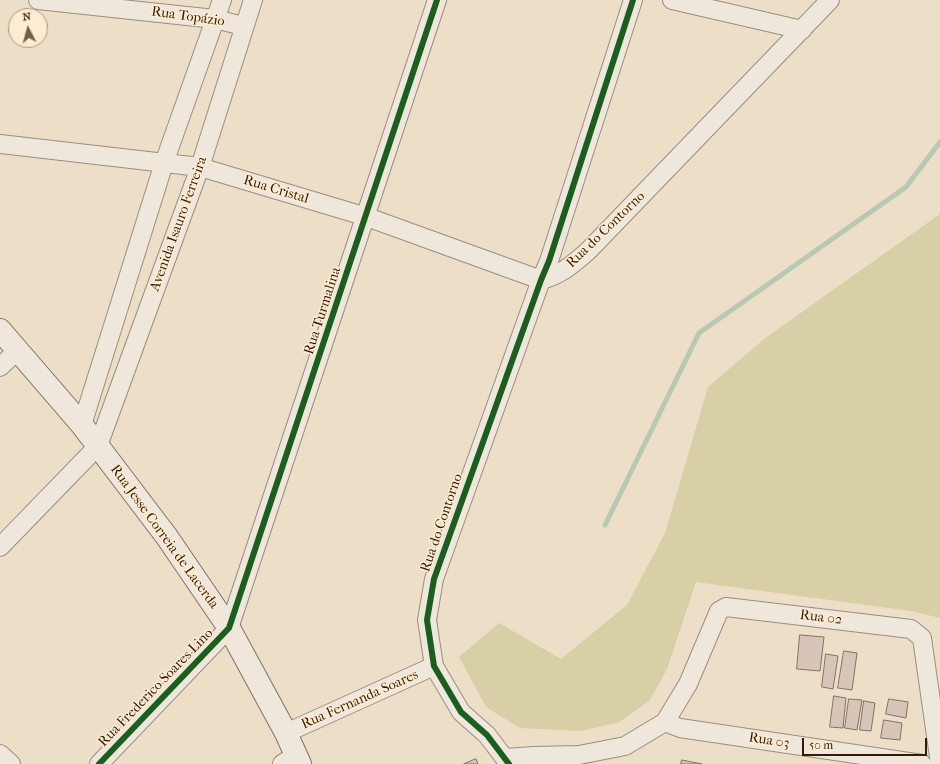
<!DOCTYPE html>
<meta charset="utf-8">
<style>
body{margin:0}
#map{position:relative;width:940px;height:764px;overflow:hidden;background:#eddec7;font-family:"IM FELL French Canon",serif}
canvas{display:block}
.north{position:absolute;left:8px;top:8px;width:40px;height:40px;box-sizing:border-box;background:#fdecd1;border:1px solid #ac9880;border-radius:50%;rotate:354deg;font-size:11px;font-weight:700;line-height:16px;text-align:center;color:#331b07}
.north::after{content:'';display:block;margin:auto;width:14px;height:18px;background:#745f4a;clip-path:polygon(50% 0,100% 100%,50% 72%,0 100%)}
.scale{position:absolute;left:802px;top:738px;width:125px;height:18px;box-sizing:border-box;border:2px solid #331b07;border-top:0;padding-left:5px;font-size:12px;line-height:14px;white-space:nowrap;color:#331b07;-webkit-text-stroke:3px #fdecd1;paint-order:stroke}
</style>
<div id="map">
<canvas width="940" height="764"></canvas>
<div class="north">N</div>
<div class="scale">50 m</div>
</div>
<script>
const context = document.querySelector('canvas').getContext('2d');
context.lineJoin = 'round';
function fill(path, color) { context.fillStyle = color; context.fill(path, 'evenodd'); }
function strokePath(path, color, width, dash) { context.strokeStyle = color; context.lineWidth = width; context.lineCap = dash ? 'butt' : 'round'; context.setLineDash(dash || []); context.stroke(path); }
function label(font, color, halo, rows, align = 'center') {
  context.font = font + ' "IM FELL French Canon",serif'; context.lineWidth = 3; context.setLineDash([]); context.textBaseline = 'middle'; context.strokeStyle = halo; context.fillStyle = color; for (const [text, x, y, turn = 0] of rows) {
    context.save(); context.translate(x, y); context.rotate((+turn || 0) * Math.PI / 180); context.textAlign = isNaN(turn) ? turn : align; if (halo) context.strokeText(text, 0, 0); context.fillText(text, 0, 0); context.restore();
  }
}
const green = new Path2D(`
 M940 214V618L911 611 696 582 667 669 650 700 620 722 581 731 520 728 486 707 459 657 499 623 561 659 627 605 665 533 708 387 764 339Z`);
const stream = new Path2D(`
 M605 525 699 333 906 187 940 142`);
const building = new Path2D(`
 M800 635 824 637 820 671 797 669Z
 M844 651 857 653 852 690 838 688Z
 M826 654 838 656 833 689 822 687Z
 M834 696 846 698 843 728 830 727Z
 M849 699 862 700 857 730 845 728Z
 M889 699 908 702 906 718 886 714Z
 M864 701 875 703 871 731 860 730Z
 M884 720 902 723 900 740 881 738Z
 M476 759 478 764H464Z
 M682 760 702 764H681Z`);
const minor = new Path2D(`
 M38 0 215 19 243 26
 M672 0 802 30
 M0 144 200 167 367 217 541 280
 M541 280C561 275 573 264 588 251L830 0
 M0 367 17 351
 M82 425 164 163 222 0
 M0 547 98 446 200 167 253 0
 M665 722 680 728 922 764
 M286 733 434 666
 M0 754 11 764
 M506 758 533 756 579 755 625 746 665 722 688 684 719 611 726 607 911 629 922 638 940 764
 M99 764 229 628 437 0
 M282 764 296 755
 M509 764 487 735 461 712 434 666 427 620 434 579 541 280 549 261 633 0`);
const secondary = new Path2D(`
 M0 330 82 425 167 537 229 628 286 733 300 764`);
const cycleway = new Path2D(`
 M99 764 229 628 437 0
 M509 764 487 735 461 712 434 666 427 620 434 579 541 280 549 261 633 0`);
const streetNames = [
 ["Rua Topázio",188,17,8],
 ["Rua Cristal",276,190,17],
 ["Avenida Isauro Ferreira",179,224,-70],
 ["Rua do Contorno",606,230,-44],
 ["Rua Turmalina",323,311,-72],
 ["Rua do Contorno",442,523,-71],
 ["Rua Jesse Correia de Lacerda",164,537,54],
 ["Rua 02",821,618,7],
 ["Rua Frederico Soares Lino",156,688,-46],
 ["Rua Fernanda Soares",360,700,-24],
 ["Rua 03",769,741,9]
];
fill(green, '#d7cfa5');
strokePath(stream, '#b7c8b3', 5);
fill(building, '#d9c5b8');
strokePath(building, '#7f7365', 1);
strokePath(minor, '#998e7e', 20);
strokePath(secondary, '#7f7365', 24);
strokePath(minor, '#efe7db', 18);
strokePath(secondary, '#efe7db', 22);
strokePath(cycleway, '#1b5e20', 6);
label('14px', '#331b07', '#fdecd1', streetNames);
</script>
